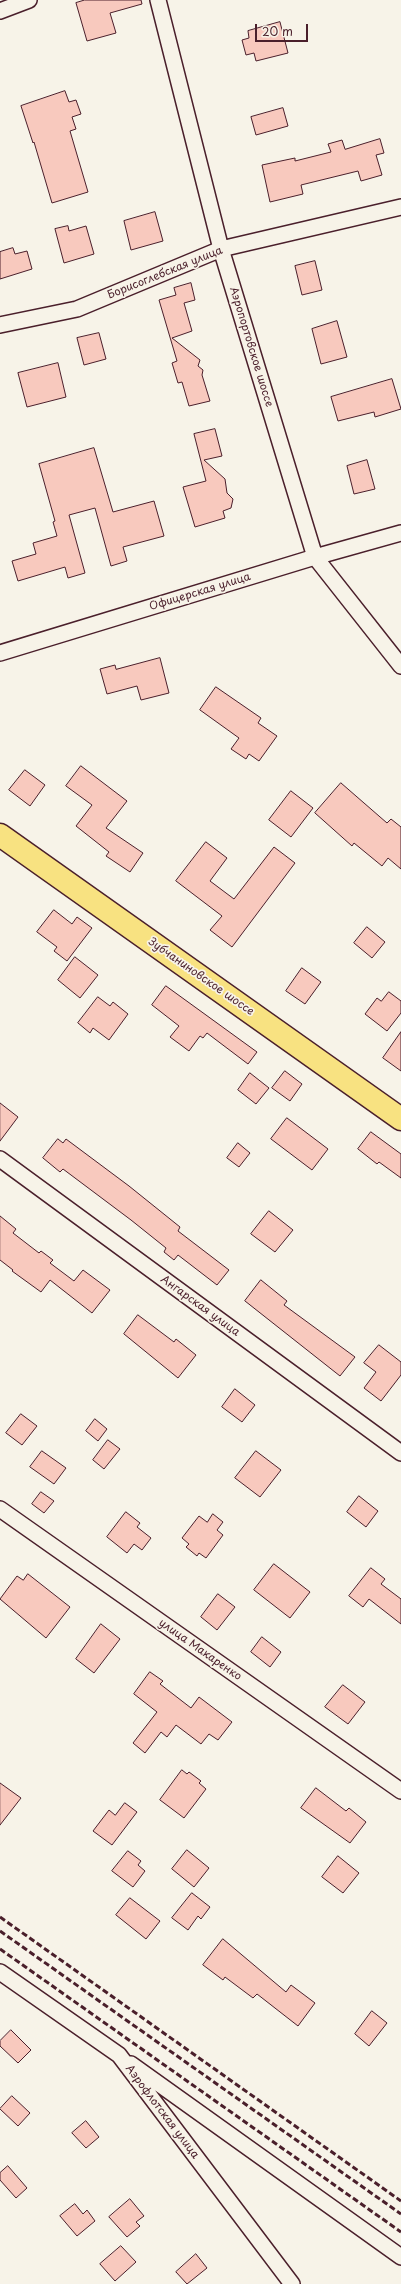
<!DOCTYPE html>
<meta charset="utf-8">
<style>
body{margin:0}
#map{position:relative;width:401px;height:2284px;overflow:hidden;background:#f7f3e8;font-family:"Playpen Sans",sans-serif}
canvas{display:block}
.scale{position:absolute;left:255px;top:24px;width:53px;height:18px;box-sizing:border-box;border:2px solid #4a1f2b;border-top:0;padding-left:5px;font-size:12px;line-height:14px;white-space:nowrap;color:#4a1f2b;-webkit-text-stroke:3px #f7f3e8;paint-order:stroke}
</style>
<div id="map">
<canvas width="401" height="2284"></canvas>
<div class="scale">20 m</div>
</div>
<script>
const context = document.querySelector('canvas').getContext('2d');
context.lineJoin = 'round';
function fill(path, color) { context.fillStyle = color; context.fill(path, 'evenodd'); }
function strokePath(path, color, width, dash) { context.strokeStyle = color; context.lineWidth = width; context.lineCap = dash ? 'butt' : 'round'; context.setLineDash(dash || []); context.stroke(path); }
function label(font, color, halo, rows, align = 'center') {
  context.font = font + ' "Playpen Sans",sans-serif'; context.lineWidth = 3.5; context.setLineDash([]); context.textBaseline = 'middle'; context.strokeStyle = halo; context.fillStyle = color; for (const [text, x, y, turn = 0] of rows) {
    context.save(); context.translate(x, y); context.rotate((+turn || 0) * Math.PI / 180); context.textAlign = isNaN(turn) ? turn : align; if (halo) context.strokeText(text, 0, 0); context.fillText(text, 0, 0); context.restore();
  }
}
const building = new Path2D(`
 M85 0H141L142 4 110 13 116 33 87 41 76 3Z
 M280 22 288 53 256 61 254 53 246 55 242 40 249 38 248 31Z
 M65 91 69 102 76 100 81 114 72 117 76 129 70 131 88 192 52 203 34 142 33 143 21 106Z
 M283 108 288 126 256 135 251 117Z
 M380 139 384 153 376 155 382 175 361 181 358 171 301 185 303 194 270 202 262 165 295 158V161L331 152 328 144 342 140 345 149Z
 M155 212 163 241 131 250 124 221Z
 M68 226 69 231 86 226 94 254 64 263 55 229Z
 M13 248 15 254 27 251 32 269 0 279V252Z
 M315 261 322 290 302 295 295 266Z
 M191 283 195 300 184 303 192 331 172 338 200 360 198 366 203 370 202 375 210 401 189 406 182 382 178 383 172 363 177 361 159 300 176 295 174 288Z
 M337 321 347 357 321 364 312 329Z
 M99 333 106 359 84 365 77 338Z
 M58 363 66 397 27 407 18 373Z
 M392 379 401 409 375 417 374 412 338 421 331 397Z
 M215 429 222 456 204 460 225 479 227 493 233 499 231 508 223 511 225 518 195 527 183 487 206 481 194 434Z
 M94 448 113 512 154 501 164 536 123 547 127 561 111 566 95 508 69 515 85 573 68 578 65 567 18 581 12 561 36 554 33 543 57 536 53 522 55 521 39 464Z
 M367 460 375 489 354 494 347 466Z
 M160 658 169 693 141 700 137 686 107 694 100 669 115 665 116 669Z
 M216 687 261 718 258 723 277 736 259 761 249 754 246 759 231 749 239 738 200 710Z
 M81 766 127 801 106 828 143 853 130 872 106 856 109 852 76 826 92 805 66 786Z
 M25 770 45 785 30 806 9 790Z
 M341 783 387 823 391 819 401 827V869L388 858 382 866 354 843 352 846 315 813Z
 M291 791 313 808 291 837 269 820Z
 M206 842 227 858 210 881 234 899 274 847 295 863 232 947 210 930 222 916 176 881Z
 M54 910 72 924 77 917 92 928 67 961 54 951 57 947 37 932Z
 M367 927 385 942 372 958 354 943Z
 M75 957 98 975 80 998 58 980Z
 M302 968 321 982 305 1004 286 991Z
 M166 986 257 1052 248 1064 207 1033 203 1038 200 1036 189 1051 170 1037 179 1026 152 1005Z
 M389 992 401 1001V1013L387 1031 365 1014 377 998 381 1001Z
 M98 997 110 1006 113 1002 128 1014 109 1040 93 1028 90 1033 78 1023Z
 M401 1032V1071L383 1058Z
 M285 1071 302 1084 290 1101 272 1088Z
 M250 1073 269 1088 256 1104 238 1090Z
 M0 1103 18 1117 0 1141Z
 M287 1118 328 1149 312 1170 271 1139Z
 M371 1132 401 1154V1178L379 1162 377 1164 358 1149Z
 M58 1139 63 1143 66 1139 129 1186 180 1227 178 1231 229 1270 217 1285 178 1255 174 1260 164 1252 166 1248 131 1220 63 1169 60 1172 43 1158Z
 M238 1143 250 1153 239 1167 227 1158Z
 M269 1211 293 1230 275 1252 251 1234Z
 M0 1216 16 1229 13 1233 39 1253 41 1251 53 1260 50 1263 74 1281 83 1270 110 1290 92 1313 50 1280 41 1292 12 1271 13 1270 0 1260Z
 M261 1280 287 1301 284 1305 355 1357 340 1376 245 1301Z
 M138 1315 174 1342 176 1339 196 1355 178 1378 124 1334Z
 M379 1345 401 1362V1375L381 1401 364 1388 376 1372 364 1363Z
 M235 1389 255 1405 242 1422 222 1407Z
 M21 1414 37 1426 22 1445 6 1433Z
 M95 1419 107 1429 98 1441 86 1431Z
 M108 1440 120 1449 104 1469 93 1460Z
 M42 1451 66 1468 54 1484 30 1467Z
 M256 1451 281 1470 260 1497 235 1478Z
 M41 1492 54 1501 44 1513 32 1504Z
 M359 1496 378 1511 366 1527 347 1512Z
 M126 1512 140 1523 137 1527 151 1538 142 1550 134 1544 127 1553 107 1537Z
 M213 1514 223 1522 217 1530 223 1535 206 1558 199 1553 197 1556 186 1547 189 1544 182 1538 199 1516 207 1522Z
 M274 1564 310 1592 290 1618 254 1590Z
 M371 1568 385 1579 381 1584 401 1599V1624L369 1599 363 1607 349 1596Z
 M28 1574 70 1607 46 1638 0 1599 17 1576 23 1580Z
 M218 1594 235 1607 217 1630 201 1617Z
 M101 1624 120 1639 94 1673 76 1659Z
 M262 1637 281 1652 270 1667 251 1652Z
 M150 1672 163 1681 160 1684 191 1708 199 1697 232 1722 218 1740 209 1734 201 1744 176 1725 167 1737 161 1732 145 1753 133 1743 157 1712 134 1694Z
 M343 1685 365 1702 348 1724 325 1707Z
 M182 1770 187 1774 189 1772 201 1781 199 1783 206 1789 184 1818 160 1800Z
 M0 1783 21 1798 0 1825Z
 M316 1788 346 1811 349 1808 366 1822 350 1843 301 1808Z
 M125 1803 137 1812 112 1845 93 1831 109 1810 115 1815Z
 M187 1850 209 1868 194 1887 172 1869Z
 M128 1851 141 1861 138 1865 145 1871 133 1887 112 1871Z
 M338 1856 359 1873 343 1893 322 1877Z
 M192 1893 210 1907 201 1919 198 1916 188 1930 172 1918Z
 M130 1898 160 1921 146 1939 116 1915Z
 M223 1939 286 1992 291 1985 315 2003 298 2026 257 1994 253 1998 225 1977 223 1980 203 1965Z
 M372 2011 387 2023 369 2046 355 2034Z
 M11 2030 31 2050 18 2063 0 2046V2041Z
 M12 2096 30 2113 18 2126 0 2109Z
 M86 2121 99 2137 86 2148 72 2133Z
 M8 2166 27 2188 16 2198 0 2180V2173Z
 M130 2199 144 2216 136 2222 140 2226 127 2237 109 2217Z
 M75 2204 83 2214 87 2210 95 2221 77 2236 60 2216Z
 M121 2246 136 2262 115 2281 100 2264Z
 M196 2254 207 2268 187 2284 176 2272Z`);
const street = new Path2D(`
 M158 0 221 249 315 557 401 666
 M0 11 29 0
 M0 325 77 309 221 249 401 207
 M0 653 315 557 401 533
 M0 1159 401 1453
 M0 1509 401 1791
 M0 1972 119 2055 292 2284
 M131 2064 401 2257`);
const primary = new Path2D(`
 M0 835 401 1119`);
const rail = new Path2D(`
 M0 1917 401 2201
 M0 1931 401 2214
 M0 1949 401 2232`);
const streetNames = [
 ["Борисоглебская улица",165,273,-22],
 ["Аэропортовское шоссе",251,347,73],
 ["Офицерская улица",200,592,-17],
 ["Зубчаниновское шоссе",201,977,35],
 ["Ангарская улица",200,1306,36],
 ["улица Макаренко",200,1650,35],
 ["Аэрофлотская улица",162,2112,53]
];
fill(building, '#f8c9be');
strokePath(building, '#4a1f2b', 1);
strokePath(street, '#4a1f2b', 18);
strokePath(primary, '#4a1f2b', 25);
strokePath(street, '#f7f3e8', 15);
strokePath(primary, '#f8e281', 22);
strokePath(rail, '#4a1f2b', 3, [6, 3]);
label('11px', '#4a1f2b', '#f7f3e8', streetNames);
</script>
